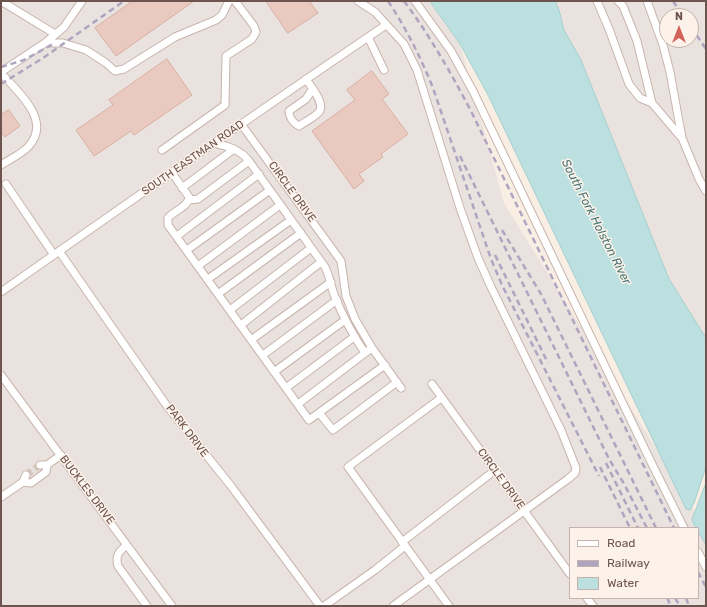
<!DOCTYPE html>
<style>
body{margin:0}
#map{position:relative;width:707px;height:607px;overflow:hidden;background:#f8eee4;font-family:Rubik,sans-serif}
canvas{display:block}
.frame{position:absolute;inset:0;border:2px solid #6d544e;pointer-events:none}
.legend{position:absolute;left:569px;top:527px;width:130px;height:72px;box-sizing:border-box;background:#fcf2ea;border:1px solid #c3b3ac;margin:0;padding:5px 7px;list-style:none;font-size:12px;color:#6d544e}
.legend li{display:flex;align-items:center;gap:8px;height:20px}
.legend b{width:20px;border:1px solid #c3b3ac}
.north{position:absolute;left:659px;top:8px;width:40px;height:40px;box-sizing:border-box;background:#fcf2ea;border:1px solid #c3b3ac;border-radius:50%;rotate:0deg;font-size:11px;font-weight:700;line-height:16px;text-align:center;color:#6d544e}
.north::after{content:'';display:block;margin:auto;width:14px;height:18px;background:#d2625a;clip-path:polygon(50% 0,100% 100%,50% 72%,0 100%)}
</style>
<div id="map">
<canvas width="707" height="607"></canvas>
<div class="frame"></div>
<ul class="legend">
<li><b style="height:5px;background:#fff"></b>Road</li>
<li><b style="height:5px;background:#afa5c0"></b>Railway</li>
<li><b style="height:11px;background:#bcdfdf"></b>Water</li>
</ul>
<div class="north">N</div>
</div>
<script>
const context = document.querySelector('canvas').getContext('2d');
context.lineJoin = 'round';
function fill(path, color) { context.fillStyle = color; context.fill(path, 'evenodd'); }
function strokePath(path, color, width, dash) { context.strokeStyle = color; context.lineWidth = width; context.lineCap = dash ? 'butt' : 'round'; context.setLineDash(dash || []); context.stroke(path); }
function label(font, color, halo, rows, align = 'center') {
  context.font = font + ' Rubik,sans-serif'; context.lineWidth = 3; context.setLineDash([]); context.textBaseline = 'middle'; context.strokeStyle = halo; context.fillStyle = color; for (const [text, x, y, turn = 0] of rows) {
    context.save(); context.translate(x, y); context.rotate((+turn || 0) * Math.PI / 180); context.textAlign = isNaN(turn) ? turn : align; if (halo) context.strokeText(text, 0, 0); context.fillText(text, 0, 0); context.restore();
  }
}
const industrial = new Path2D(`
 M1 1H430L460 44 504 203 706 529V606H1ZM570 528H698V598H570Z
 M555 1H706V338L669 279 581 60 564 30 559 10ZM667 16H691V40H667Z`);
const water = new Path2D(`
 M430 1H555L559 10 564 30 581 60 669 279 706 338V467L694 503 690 510 686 509 488 95 460 44Z
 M706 483V545L698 531V528H696L692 520Z`);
const building = new Path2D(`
 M133 1H194L116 56 95 28Z
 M266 1H309L318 13 288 33Z
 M167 59 192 95 134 135 131 131 94 156 76 130 113 105 109 100Z
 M372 71 389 94 382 99 408 134 381 154 383 157 359 174 364 181 354 189 312 131 355 100 347 90Z
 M9 110 20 126 5 137 1 132V115Z`);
const minorTunnel = new Path2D(`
 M26 475 40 465`);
const minor = new Path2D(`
 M1 1 55 34
 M358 1 375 12 404 44 417 70 460 208 478 258 491 287 561 430 576 468 575 473 568 479 393 606
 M415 1 451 51 473 91 651 462 684 528
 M597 1 609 29 629 84 640 98 652 103 680 136
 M618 1 623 6 637 41 652 103
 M647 1 663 45 670 72 682 138 699 179 706 191
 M368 37 384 70
 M45 43H63L86 50 106 63 115 71 124 69 175 37 216 20 222 15 229 1
 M1 72 45 43 64 27 82 1
 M1 73C18 92 52 120 29 146 22 154 10 159 1 165
 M306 79C311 87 327 105 318 113 313 118 305 122 299 126 293 123 289 117 289 111L306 99 312 90
 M241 124 341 261 346 296 355 319 372 348 401 388
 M214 143C227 146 241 150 249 161L325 267C330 277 331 287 335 297 344 319 352 334 365 353
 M162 150 225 105 226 56 252 39 256 32 254 26 235 1
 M172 173 189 197C189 207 173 211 168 218V225L309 420 385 365
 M6 184 54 255
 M182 188 234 149
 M189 200 198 199 249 161
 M177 236 259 174
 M187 250 270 190
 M59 251 167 406 231 486 320 606
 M198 266 280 205
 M208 279 291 220
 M1 292C129 202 257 112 386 25
 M218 294 301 233
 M230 310 311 248
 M241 325 321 262
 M251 340 331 282
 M263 355 337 300
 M274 372 345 320
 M1 375 172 606
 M432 384 570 574
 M286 388 354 337
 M441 398 348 467 449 606
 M298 404 369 350
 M320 414 333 430 397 382
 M47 465 61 455
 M26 475 23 482 31 483 46 472 47 465H40
 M1 497 23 482
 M402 542 494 471
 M127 545C119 551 115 556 118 566L147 606
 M698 552 706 567
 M587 598 593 606
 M324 606 375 570 405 546`);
const rail = new Path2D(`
 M388 1C406 28 421 58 433 88L491 259 502 285 599 476
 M404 1C430 36 451 73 471 111L674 528
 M673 1 683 16
 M691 27 706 49
 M1 67 24 60 53 44
 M1 84 43 58 124 1
 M460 156 609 459 623 482 647 528
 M502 230 541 294 656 528
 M495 255 548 363
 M606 463 638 528
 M600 467 630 528
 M698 572 706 587
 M667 598 671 606
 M675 598 680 606
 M686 598 689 606`);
const streetNames = [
 ["SOUTH EASTMAN ROAD",193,158,-35],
 ["CIRCLE DRIVE",292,192,54],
 ["PARK DRIVE",187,431,53],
 ["CIRCLE DRIVE",501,479,54],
 ["BUCKLES DRIVE",87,490,53]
];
const waterNames = [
 ["South Fork Holston River",596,222,63]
];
fill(industrial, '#e9e2de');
fill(water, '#bcdfdf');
strokePath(water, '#a4cfcf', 1);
fill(building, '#eacac0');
strokePath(building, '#daafa3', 1);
strokePath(minorTunnel, '#d5c8be', 7, [7, 3.5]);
strokePath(minor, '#c8b5ad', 9);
strokePath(minor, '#fff', 7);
strokePath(rail, '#afa5c0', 2.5, [6, 4]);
label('11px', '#6d544e', '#fcf2ea', streetNames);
label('italic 12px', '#477777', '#fcf2ea', waterNames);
</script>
